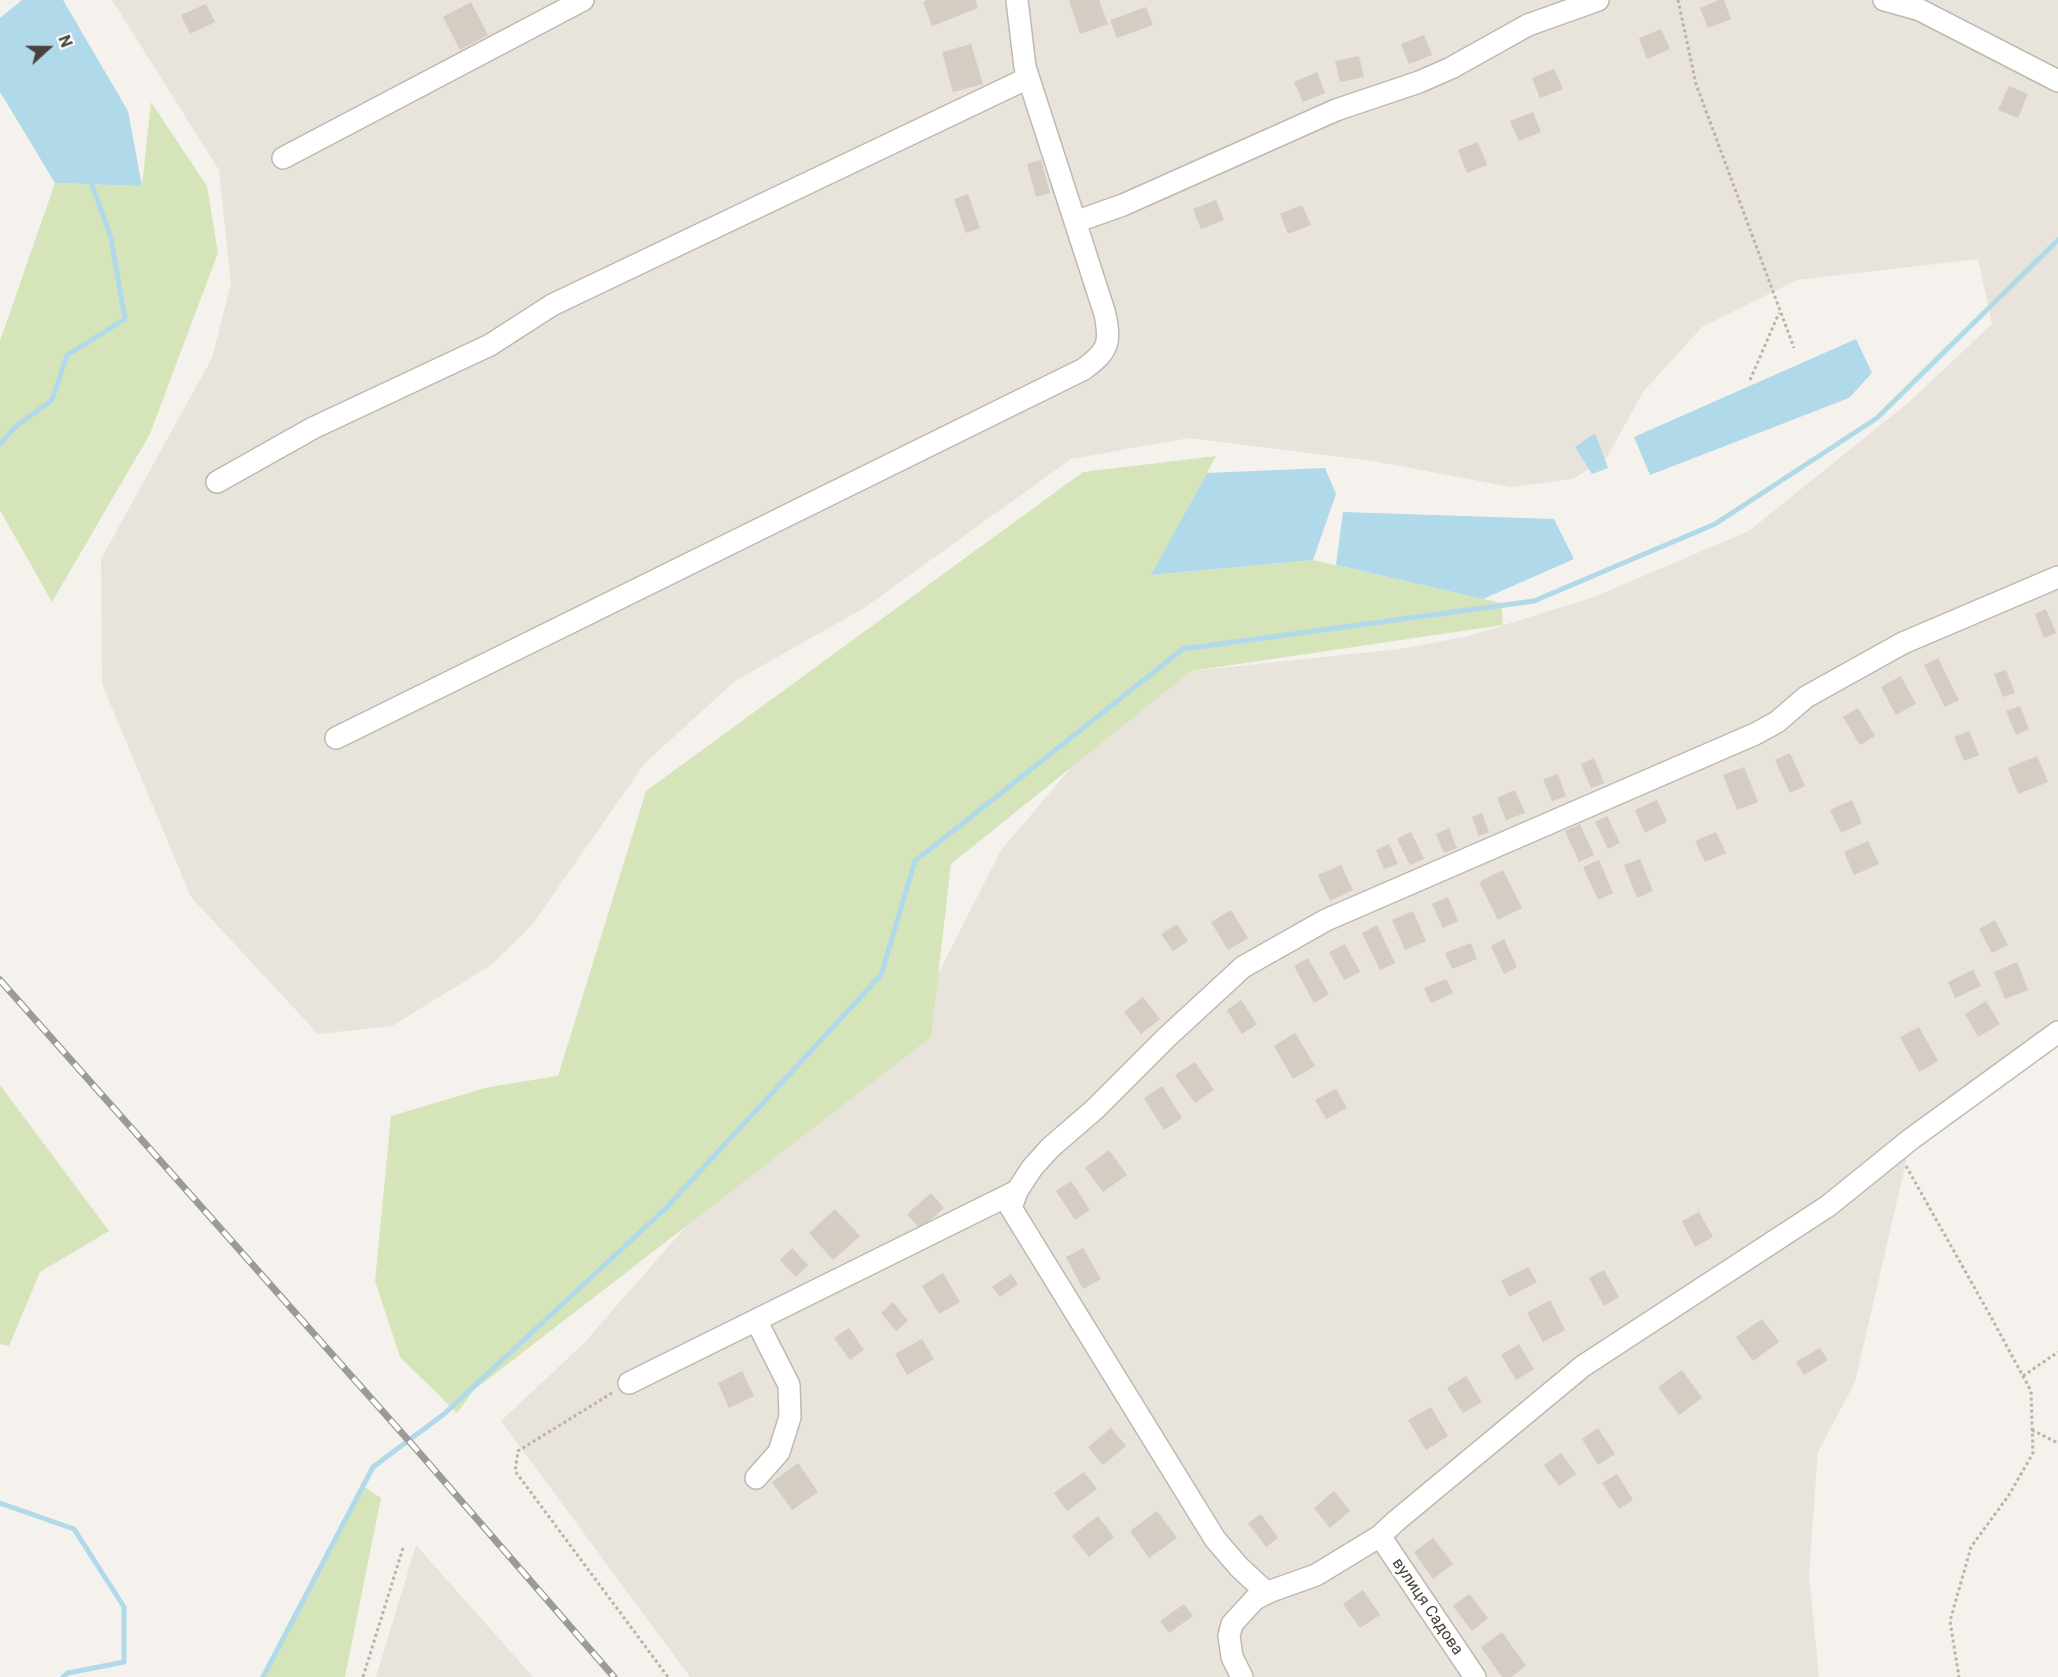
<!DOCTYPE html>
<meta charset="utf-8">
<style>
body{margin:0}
#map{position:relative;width:2058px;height:1677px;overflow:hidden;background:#f5f1ed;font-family:Roboto,sans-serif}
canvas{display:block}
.north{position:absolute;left:18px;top:18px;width:60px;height:60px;-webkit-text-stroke:4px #fff;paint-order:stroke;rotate:69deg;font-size:16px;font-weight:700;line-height:24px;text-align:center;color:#49423b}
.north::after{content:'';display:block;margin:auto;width:21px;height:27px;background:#49423b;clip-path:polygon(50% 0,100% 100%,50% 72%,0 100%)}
</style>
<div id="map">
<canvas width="2058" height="1677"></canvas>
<div class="north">N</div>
</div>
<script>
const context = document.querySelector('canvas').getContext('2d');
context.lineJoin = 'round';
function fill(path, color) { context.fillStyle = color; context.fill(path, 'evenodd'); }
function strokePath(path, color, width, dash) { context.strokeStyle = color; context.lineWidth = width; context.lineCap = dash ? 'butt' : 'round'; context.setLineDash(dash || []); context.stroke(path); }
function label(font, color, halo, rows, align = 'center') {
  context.font = font + ' Roboto,sans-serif'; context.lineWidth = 6; context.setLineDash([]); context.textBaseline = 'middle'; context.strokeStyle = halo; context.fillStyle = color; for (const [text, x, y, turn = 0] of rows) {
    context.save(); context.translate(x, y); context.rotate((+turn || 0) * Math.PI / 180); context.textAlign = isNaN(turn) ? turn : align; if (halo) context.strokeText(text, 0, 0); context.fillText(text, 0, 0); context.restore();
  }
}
const residential = new Path2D(`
 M112 0H2058V1032L1911 1140 1855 1382 1818 1452 1809 1574 1819 1677H690L501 1421 584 1343 681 1232 939 972 1001 850 1092 743 1191 671 1400 649 1469 636 1594 597 1749 531 1909 402 1992 324 1978 259 1797 280 1702 327 1643 392 1607 457 1573 479 1511 487 1373 461 1189 438 1071 459 864 608 735 681 645 763 532 925 491 965 392 1026 318 1034 191 897 102 684 101 559 212 358 231 284 219 170Z
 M416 1545 533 1677H376Z`);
const green = new Path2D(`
 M151 102 207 186 218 253 150 434 52 602 0 510V341L55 183 142 186Z
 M1216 456 1152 575 1313 560 1501 603 1503 625 1191 671 951 864 931 1037 474 1390 457 1413 400 1357 375 1281 391 1116 489 1087 558 1076 646 791 1083 472Z
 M0 1085 109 1231 40 1272 9 1346 0 1344Z
 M363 1486 381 1498 345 1677H265Z`);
const water = new Path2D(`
 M22 0H63L128 111 142 186 55 183 0 92V18Z
 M1856 339 1872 373 1849 398 1650 475 1634 437Z
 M1595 433 1608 468 1592 474 1575 447Z
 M1325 468 1336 494 1313 560 1151 575 1207 473Z
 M1343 512 1554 519 1574 559 1483 599 1336 565Z`);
const stream = new Path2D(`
 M0 444 14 428 52 400 67 355 125 319 111 238 91 182
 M0 1503 74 1529 124 1607V1662L68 1673 63 1677
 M263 1677 373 1467 444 1414 666 1208 881 975 915 861 1183 649 1534 601 1715 524 1877 418 2058 240`);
const building = new Path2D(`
 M927 0H975L978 8 932 26 923 2Z
 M1069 0H1099L1108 24 1080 34Z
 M1719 0H1724L1731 19 1708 28 1700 8Z
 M471 2 488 35 460 50 443 17Z
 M206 4 215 22 190 34 181 15Z
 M1146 7 1153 25 1117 38 1110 20Z
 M1661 29 1670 49 1647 59 1639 38Z
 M1424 35 1432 55 1409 64 1401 44Z
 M971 44 983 84 953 92 942 52Z
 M1359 56 1364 77 1340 82 1335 61Z
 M1554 69 1563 89 1540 98 1532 78Z
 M1317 72 1325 93 1303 102 1294 82Z
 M2009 86 2028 94 2018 118 1998 110Z
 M1533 112 1541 132 1519 141 1510 121Z
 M1478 142 1487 165 1467 173 1458 150Z
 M1041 160 1050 193 1036 197 1027 164Z
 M968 194 980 228 966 233 954 199Z
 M1216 200 1224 220 1201 229 1193 209Z
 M1302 205 1311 225 1288 234 1280 214Z
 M2046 609 2056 633 2044 638 2035 614Z
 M1938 658 1959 700 1945 707 1924 665Z
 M2006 670 2015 693 2003 697 1994 674Z
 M1901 676 1916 704 1896 715 1881 687Z
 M2020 706 2029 729 2016 735 2006 711Z
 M1858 708 1875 736 1860 745 1843 717Z
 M1969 731 1979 755 1964 761 1954 737Z
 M1790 753 1805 786 1790 793 1775 760Z
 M2037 756 2048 782 2018 794 2008 768Z
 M1594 758 1604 783 1591 788 1581 764Z
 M1744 767 1758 802 1737 810 1723 775Z
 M1558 774 1566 796 1552 801 1543 779Z
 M1515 790 1525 813 1506 820 1497 798Z
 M1657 800 1667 822 1645 833 1635 810Z
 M1852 800 1862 823 1841 833 1830 810Z
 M1482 813 1489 832 1479 836 1472 817Z
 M1607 816 1620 843 1608 849 1595 822Z
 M1580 824 1594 855 1579 862 1565 831Z
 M1449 828 1457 848 1444 853 1436 834Z
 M1411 832 1424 859 1410 865 1397 839Z
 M1716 832 1726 853 1705 862 1695 841Z
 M1868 841 1879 864 1854 875 1844 852Z
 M1389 844 1398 864 1384 869 1376 850Z
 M1640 859 1653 891 1637 898 1624 865Z
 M1599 860 1613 893 1598 900 1583 867Z
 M1341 865 1353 890 1330 901 1318 875Z
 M1503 870 1522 908 1498 920 1479 882Z
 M1448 897 1458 921 1443 928 1432 904Z
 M1231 910 1248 938 1228 950 1211 922Z
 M1413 911 1426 941 1405 950 1392 920Z
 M1995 920 2008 945 1992 953 1979 929Z
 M1177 924 1188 941 1173 951 1161 934Z
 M1377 925 1395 963 1380 970 1362 933Z
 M1504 939 1517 967 1504 974 1491 946Z
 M1471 943 1477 959 1452 969 1445 953Z
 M1345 944 1360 972 1344 980 1329 952Z
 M1308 958 1329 994 1314 1003 1294 966Z
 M2017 962 2028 990 2005 999 1994 972Z
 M1973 970 1981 986 1955 998 1948 982Z
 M1446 979 1453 993 1431 1003 1424 988Z
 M1143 997 1160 1019 1141 1034 1124 1012Z
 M1241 1000 1257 1024 1242 1034 1227 1010Z
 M1986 1001 2000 1024 1978 1037 1965 1014Z
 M1919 1027 1938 1061 1919 1072 1900 1037Z
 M1295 1033 1315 1066 1293 1079 1274 1046Z
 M1195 1062 1214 1090 1195 1103 1175 1075Z
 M1162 1086 1182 1118 1164 1130 1144 1098Z
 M1336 1089 1347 1108 1326 1119 1315 1100Z
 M1109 1150 1127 1175 1103 1192 1085 1168Z
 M1071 1181 1090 1210 1075 1220 1056 1191Z
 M931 1193 944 1208 920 1229 907 1214Z
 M835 1209 860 1236 833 1260 809 1233Z
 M1699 1212 1713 1237 1695 1247 1682 1221Z
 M792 1248 808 1265 796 1277 780 1260Z
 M1083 1248 1101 1279 1083 1289 1066 1257Z
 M1528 1267 1537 1282 1509 1297 1501 1281Z
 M1604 1270 1619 1297 1604 1306 1589 1278Z
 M943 1273 960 1302 939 1314 922 1286Z
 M1011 1274 1018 1284 1000 1297 992 1287Z
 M1550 1300 1565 1330 1543 1342 1527 1313Z
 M893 1302 908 1321 896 1331 881 1313Z
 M1762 1319 1779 1342 1753 1361 1736 1337Z
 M849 1328 864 1350 850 1360 834 1338Z
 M922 1339 934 1359 907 1375 895 1354Z
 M1519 1344 1534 1369 1516 1380 1501 1355Z
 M1820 1348 1828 1360 1804 1375 1796 1362Z
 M1682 1370 1702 1398 1679 1415 1658 1387Z
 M742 1371 754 1396 729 1408 718 1383Z
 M1466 1376 1482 1402 1463 1413 1447 1388Z
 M1431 1407 1448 1436 1426 1450 1408 1420Z
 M1111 1428 1126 1446 1103 1465 1088 1447Z
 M1598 1428 1615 1454 1598 1465 1582 1439Z
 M1561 1453 1576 1474 1559 1486 1544 1465Z
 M798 1463 818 1492 792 1510 772 1482Z
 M1084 1472 1097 1489 1067 1511 1054 1493Z
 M1617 1474 1633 1500 1619 1509 1602 1483Z
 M1334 1491 1350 1511 1330 1528 1314 1508Z
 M1157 1511 1177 1538 1149 1558 1130 1531Z
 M1261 1514 1278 1538 1266 1547 1248 1523Z
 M1098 1516 1114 1537 1089 1557 1072 1536Z
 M1433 1538 1453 1564 1433 1579 1414 1552Z
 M1363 1590 1380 1615 1360 1628 1343 1604Z
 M1469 1594 1488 1618 1472 1631 1453 1606Z
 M1184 1604 1193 1616 1169 1633 1160 1621Z
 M1502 1632 1526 1666 1511 1677H1502L1481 1647Z`);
const path = new Path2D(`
 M1678 0 1696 84 1794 348
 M1750 380 1779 313
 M1906 1166 1991 1317 2031 1391 2033 1453 2009 1495 1971 1547 1950 1621 1959 1677
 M2023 1376 2058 1352
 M612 1393 518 1451 515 1471 668 1677
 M2032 1430 2058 1443
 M363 1677 403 1548`);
const street = new Path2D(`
 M1884 0 1920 10 2058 81
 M283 158 583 0
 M1075 222 1123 205 1336 110 1419 82 1451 68 1528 25 1598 0
 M217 482 313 428 490 345 552 305 1028 78
 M336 738 1084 369C1108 351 1111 344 1105 314L1025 67 1017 0
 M629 1383 1017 1191
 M756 1478 779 1452 790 1417 789 1385 756 1320
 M1380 1536 1475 1677
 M1267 1593 1239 1567 1215 1539 1011 1208 1017 1191 1032 1168 1050 1148 1095 1109 1167 1037 1243 967 1326 920 1755 734 1777 722 1806 697 1903 643 2058 577
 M1242 1677 1232 1657 1229 1636 1232 1624 1255 1599 1271 1591 1316 1575 1380 1536 1396 1521 1583 1366 1828 1206 1911 1139 2058 1032`);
const rail = new Path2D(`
 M0 980 417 1450 614 1677`);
const streetNames = [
 ["вулиця Садова",1427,1607,56]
];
fill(residential, '#e8e3db');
fill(green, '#d6e4ba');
fill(water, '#b0d9ea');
strokePath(stream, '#b0d9ea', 5);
fill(building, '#d5ccc3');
strokePath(street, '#bfb8b0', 24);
strokePath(path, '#c0b2a2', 3, [3, 3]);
strokePath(street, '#fff', 21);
strokePath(rail, '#9a9a9a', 7);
strokePath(rail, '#fff', 4.5, [14]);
label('16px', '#49423b', '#fff', streetNames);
</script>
